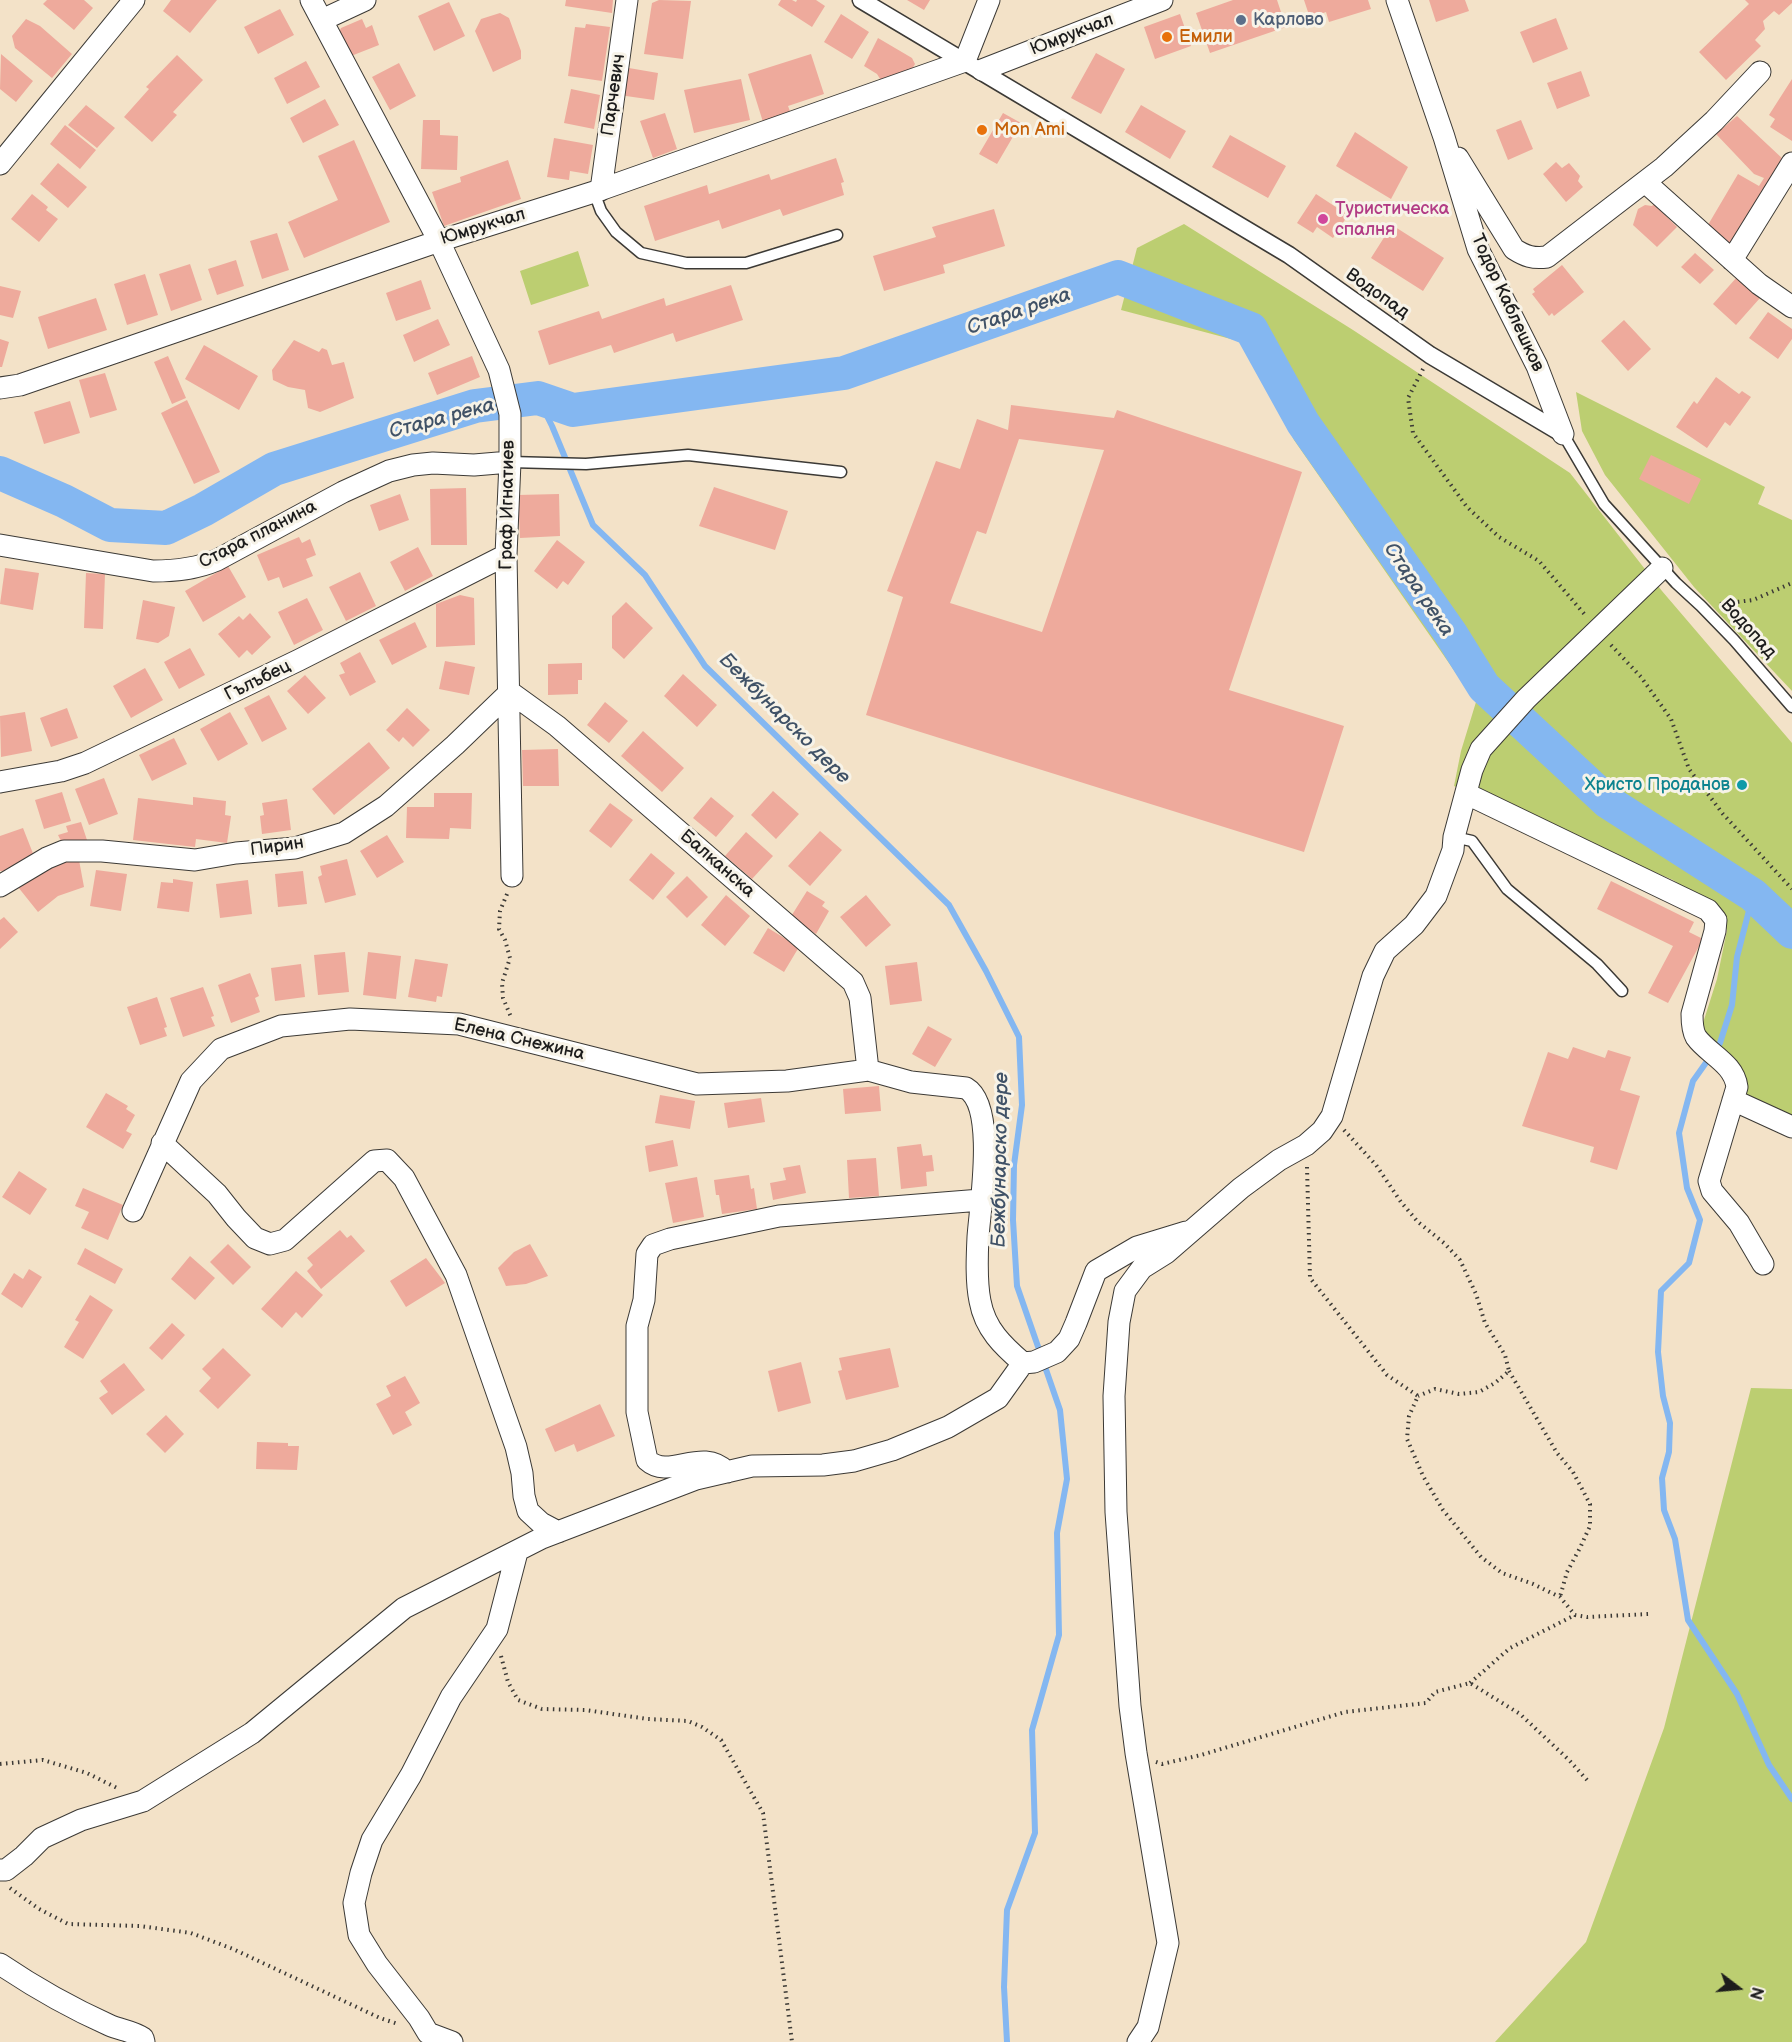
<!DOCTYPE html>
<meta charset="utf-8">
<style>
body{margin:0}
#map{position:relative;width:1792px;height:2042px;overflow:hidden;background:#f3e2c8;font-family:"Balsamiq Sans",sans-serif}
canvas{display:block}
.north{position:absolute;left:1708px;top:1958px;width:60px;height:60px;-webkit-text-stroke:4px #f7f3e8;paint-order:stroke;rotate:106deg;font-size:16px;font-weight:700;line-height:24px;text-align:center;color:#1c1c1c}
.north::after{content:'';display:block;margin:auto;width:21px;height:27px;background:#1c1c1c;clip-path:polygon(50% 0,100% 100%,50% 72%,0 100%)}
</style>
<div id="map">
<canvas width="1792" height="2042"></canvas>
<div class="north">N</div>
</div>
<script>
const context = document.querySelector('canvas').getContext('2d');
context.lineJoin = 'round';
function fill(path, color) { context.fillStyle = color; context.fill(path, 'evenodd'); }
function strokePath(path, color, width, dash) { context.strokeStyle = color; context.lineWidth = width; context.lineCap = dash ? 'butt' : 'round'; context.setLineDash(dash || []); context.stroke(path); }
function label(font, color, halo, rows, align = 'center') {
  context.font = font + ' "Balsamiq Sans",sans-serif'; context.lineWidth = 6; context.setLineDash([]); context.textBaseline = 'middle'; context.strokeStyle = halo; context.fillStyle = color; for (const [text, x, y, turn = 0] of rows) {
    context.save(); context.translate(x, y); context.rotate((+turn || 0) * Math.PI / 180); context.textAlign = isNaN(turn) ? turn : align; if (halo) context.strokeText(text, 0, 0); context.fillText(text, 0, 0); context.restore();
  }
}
const green = new Path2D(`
 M1184 224 1353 330 1570 473 1662 591 1792 743V1127L1756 1112 1742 1084 1711 1056 1703 1023 1717 979 1727 930 1717 910 1673 880 1454 786 1461 751 1476 702 1294 440 1246 343 1121 310 1137 248Z
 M578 251 589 286 531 305 520 271Z
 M1576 392 1765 487 1758 504 1792 520V691L1694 587 1605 475 1582 431Z
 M1751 1388 1792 1389V2042H1495L1586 1942 1664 1728Z`);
const stream = new Path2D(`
 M538 398 552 426 593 525 645 575 705 666 949 905 986 971 1019 1037 1022 1105 1014 1165 1013 1220 1017 1286 1060 1410 1067 1479 1057 1533 1059 1635 1032 1730 1035 1833 1007 1910 1004 1987 1007 2042
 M1753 895 1737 957 1732 1005 1720 1043 1693 1081 1679 1133 1687 1188 1700 1220 1689 1263 1661 1291 1658 1352 1663 1396 1670 1423 1669 1452 1662 1478 1664 1510 1675 1539 1688 1620 1737 1694 1769 1765 1792 1799`);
const river = new Path2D(`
 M0 473 64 501 110 525 166 528 203 510 274 469 475 406 538 398 573 410 844 373 1118 277 1251 329 1303 423 1451 634 1484 687 1608 802 1753 895 1792 932`);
const building = new Path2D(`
 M47 0H84L93 8 74 30 43 4Z
 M171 0H217L190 33 163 11Z
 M566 0H613L612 13 565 6Z
 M659 0 691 1 683 59 644 54 652 3Z
 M781 0H792L796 2 797 0H816L825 6 812 27 778 5Z
 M907 0H930L924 10Z
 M1233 0H1277L1286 27 1210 53 1196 13Z
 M1304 0H1368L1371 9 1329 22 1326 12 1310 18Z
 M1429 0H1465L1469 11 1436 22Z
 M1745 0H1792V3L1779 15 1774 11 1763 21 1765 29 1755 40 1761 46 1726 80 1699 52 1749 4Z
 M449 2 465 36 434 51 418 16Z
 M280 9 294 35 258 54 244 27Z
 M500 13 509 18 521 51V59L493 72 475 31 481 19Z
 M841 14 869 32 852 59 824 42Z
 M1180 14 1191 46 1155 59 1144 27Z
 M1556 18 1568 49 1533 63 1520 32Z
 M26 19 40 26 72 54 52 78 15 48 12 36Z
 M362 19 366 28 372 25 379 45 351 56 338 34 341 28Z
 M586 24 610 27 602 81 568 76 575 27 585 28Z
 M878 38 912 58 915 64 911 71 882 82 877 74 864 66Z
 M1096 53 1125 69 1101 114 1071 98Z
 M1 54 33 81 16 102 0 89Z
 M811 54 824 94 788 106 791 114 763 122 748 74Z
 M177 55 203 80 173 112 177 115 152 142 124 117 149 89 146 87Z
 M306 61 320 87 287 104 274 78Z
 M399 63 416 96 390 110 372 77Z
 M623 67 658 73 654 100 619 95Z
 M1581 71 1590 96 1557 109 1547 83Z
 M741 79 750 120 694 133 684 90Z
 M1792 79V141L1770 127 1775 119 1769 115Z
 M571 89 600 95 594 129 564 123Z
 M325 99 339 125 303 143 290 118Z
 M86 105 115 128 97 148 68 125Z
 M1141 105 1186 131 1170 159 1125 132Z
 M665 113 677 149 653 158 640 121Z
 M1003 113 1021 123 997 164 979 154Z
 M1737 116 1784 160 1729 250 1705 230 1738 174 1759 186 1764 178 1754 174 1716 134Z
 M423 120H440V135L458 136 457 170 421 169Z
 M1521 120 1533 149 1508 160 1496 130Z
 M65 125 96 150 80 169 50 144Z
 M1355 132 1408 167 1391 199 1336 166Z
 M1230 135 1286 166 1268 198 1212 167Z
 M554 138 593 145 588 174 570 171 569 180 547 177Z
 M354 140 390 222 304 258 288 222 338 200 318 156Z
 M836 158 844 182 841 183 844 195 783 216 780 209 722 229 719 220 655 241 644 206 707 185 709 194 769 174 771 180Z
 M508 160 521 199 444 226 432 192 461 182 460 177Z
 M1556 162 1562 168 1569 163 1580 176 1578 181 1583 187 1566 202 1543 174Z
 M58 163 87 187 68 208 40 184Z
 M32 194 48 207 46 210 58 219 39 242 11 219Z
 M1316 194 1348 215 1333 238 1317 227 1313 233 1297 223Z
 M1654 204 1677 227 1657 247 1633 225 1638 209 1645 205 1652 206Z
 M994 209 1005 246 943 265 945 273 884 291 873 256 936 237 932 227Z
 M1392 225 1444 258 1423 291 1371 258Z
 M277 233 289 270 262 279 250 241Z
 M1695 253 1714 270 1700 284 1681 267Z
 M236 260 244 286 217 295 208 269Z
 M190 264 202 300 171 311 159 274Z
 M1562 265 1584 292 1554 316 1552 313 1549 316 1532 294 1535 292 1533 289Z
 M145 274 158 315 127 325 114 284Z
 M1737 277 1760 298 1736 325 1713 304Z
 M421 280 431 309 396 321 386 293Z
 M731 285 743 320 676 342 673 333 614 353 611 345 549 365 538 331 599 311 602 319 664 298 666 306Z
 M0 286 21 291 13 318 0 315Z
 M96 298 107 330 48 349 38 317Z
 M1768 312 1792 329V339L1778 359 1749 338Z
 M438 319 450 345 414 362 403 335Z
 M1624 320 1651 349 1628 371 1601 341Z
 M0 339 9 342 2 367H0Z
 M294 340 319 352 322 348 327 350 332 365 344 362 354 398 320 412 308 408 305 390 288 387 273 380 272 370Z
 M204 345 258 376 239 410 185 379Z
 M168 356 186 398 172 404 154 362Z
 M472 356 480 377 437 395 428 373Z
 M105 373 117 410 90 418 79 380Z
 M1716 377 1739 394 1742 391 1751 397 1730 426 1725 422 1707 448 1676 427 1694 401 1697 404Z
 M187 400 220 472 194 484 161 413Z
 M70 401 80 433 44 444 34 412Z
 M1011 405 1114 418 1117 410 1302 472 1229 690 1344 726 1304 852 866 715 903 597 887 591 936 461 960 469 977 419 1008 430ZM1019 439 1104 450 1042 632 950 603 977 531 986 534Z
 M1651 455 1701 479 1689 504 1639 479Z
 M714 487 788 511 775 550 699 526Z
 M466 488 467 545H431L430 489Z
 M400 494 409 520 379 531 370 505Z
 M559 494 560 536 520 538 518 495Z
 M299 537 302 543 310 539 316 555 306 559 313 576 283 588 279 577 268 581 257 555Z
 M557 540 585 562 568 585 563 581 557 589 534 571Z
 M418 547 433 576 405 591 390 562Z
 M228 566 246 597 203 622 185 591Z
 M5 568 39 573 33 610 0 604Z
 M360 572 376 606 346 621 329 587Z
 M86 573 105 574 103 629 84 628Z
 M460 595 474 598 475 645 436 647V604Z
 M307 598 323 630 294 645 278 612Z
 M143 600 175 607 169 636 158 643 136 639Z
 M626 602 653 628 624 659 612 648V616Z
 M250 613 271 637 252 655 247 650 239 658 218 634 239 616 243 620Z
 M415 622 427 647 392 665 379 640Z
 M190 648 205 675 179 689 164 662Z
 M360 652 376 682 350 696 339 675 345 673 340 663Z
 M445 661 475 667 469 695 439 689Z
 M582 663V680H578V694L548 695V664Z
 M145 668 163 700 131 718 113 686Z
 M683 674 717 705 697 727 664 696Z
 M305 675 326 698 308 714 287 691Z
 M269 695 287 729 262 742 244 708Z
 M605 702 628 721 609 743 587 725Z
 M67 708 78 738 51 747 40 718Z
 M407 708 430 730 413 747 403 737 399 742 386 730Z
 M25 712 32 751 1 757 0 716Z
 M230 712 248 744 218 761 200 729Z
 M643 731 684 768 662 792 621 756Z
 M174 738 187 764 152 781 139 755Z
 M369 742 390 768 334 815 312 789Z
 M558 749 559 786H523L522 750Z
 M104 778 118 814 89 825 75 789Z
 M773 791 799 814 776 839 751 815Z
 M62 792 71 821 44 829 35 800Z
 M434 793H472L471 829 450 828 449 839 406 838 407 807H434Z
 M193 797 226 801 225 815 231 816 227 843 196 839 195 847 133 840 138 798 193 805Z
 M711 797 734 816 716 837 693 818Z
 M287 799 291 830 262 834 260 816 264 815 262 803Z
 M610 803 633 820 611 848 589 831Z
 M81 822 88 843 63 845 58 835 68 832 66 826Z
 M23 828 34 856 7 871H0V836Z
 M820 831 842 850 810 886 788 866Z
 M746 832 773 856 752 879 725 856Z
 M387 835 404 862 377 878 360 851Z
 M651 853 675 873 653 900 629 880Z
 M65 859 79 860 84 887 58 896 38 912 18 887Z
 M347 859 356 895 325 903 318 877 322 875 320 866Z
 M96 870 127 874 121 911 90 906Z
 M303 871 307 904 278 907 275 874Z
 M687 876 708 897 687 918 666 897Z
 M173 879 193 882 189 912 157 908 161 882 173 883Z
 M248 880 252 914 220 918 216 884Z
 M1611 881 1694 922 1689 932 1703 939 1668 1003 1648 993 1673 946 1597 909Z
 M807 891 825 902 822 906 829 911 816 934 790 918Z
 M726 895 750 916 725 946 701 925Z
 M866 895 891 925 866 947 840 917Z
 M4 917 18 932 0 949V920Z
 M768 928 799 947 784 972 753 953Z
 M345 952 349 992 318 995 314 955Z
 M368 952 401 956 396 999 363 995Z
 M415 959 448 964 442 997 437 996 436 1002 408 997Z
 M917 962 922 1001 890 1005 885 966Z
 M301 964 305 997 275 1001 271 968Z
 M250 973 259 996 255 998 260 1012 231 1023 218 985Z
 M203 987 214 1016 211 1017 215 1026 183 1037 170 998Z
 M157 997 167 1027 164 1028 167 1036 140 1045 127 1007Z
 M928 1026 952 1039 935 1067 912 1054Z
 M1573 1047 1605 1058 1608 1050 1631 1057 1620 1090 1640 1096 1617 1170 1590 1162 1594 1147 1522 1126 1548 1052 1568 1059Z
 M879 1086 881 1111 845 1114 843 1089Z
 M106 1093 128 1106 126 1109 135 1115 126 1131 132 1134 123 1149 86 1127Z
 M660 1095 695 1101 690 1129 655 1123Z
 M761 1098 765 1122 728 1128 724 1103Z
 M673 1140 678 1166 649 1172 645 1146Z
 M921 1144 923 1156 932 1155 934 1171 926 1172 927 1186 901 1189 897 1147Z
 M876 1158 879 1196 849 1198 847 1160Z
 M800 1165 806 1193 773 1200 770 1183 786 1180 783 1168Z
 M19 1171 47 1189 30 1215 2 1197Z
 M749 1175 751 1189 754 1188 757 1209 722 1214 719 1195H716L714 1180Z
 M697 1177 704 1217 673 1223 665 1183Z
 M83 1188 123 1205 108 1240 81 1228 89 1212 75 1206Z
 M340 1230 347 1238 351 1235 365 1251 321 1289 307 1271 313 1265 307 1258Z
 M228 1244 251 1267 233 1285 210 1262Z
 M530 1244 548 1276 526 1284 506 1286 498 1268 514 1252Z
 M85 1248 123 1269 115 1284 77 1264Z
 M190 1256 215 1278 195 1300 171 1279Z
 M426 1258 445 1283 406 1307 390 1281Z
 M29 1269 42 1277 22 1308 1 1294 14 1273 23 1279Z
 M296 1271 323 1295 302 1318 296 1312 282 1328 261 1309Z
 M90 1295 113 1310 83 1359 64 1347 79 1322 75 1320Z
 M172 1323 185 1335 162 1360 149 1348Z
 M223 1348 251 1375 218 1409 199 1391 211 1378 202 1369Z
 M890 1348 899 1387 846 1400 838 1371 842 1370 839 1358Z
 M801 1362 811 1403 778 1412 768 1371Z
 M124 1363 145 1390 112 1415 99 1398 108 1392 100 1381Z
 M405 1376 420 1403 405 1412 412 1425 393 1435 376 1404 391 1396 386 1386Z
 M600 1404 615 1436 577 1452 574 1444 555 1452 545 1429Z
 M166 1415 184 1434 165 1453 146 1434Z
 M257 1442 288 1443V1446H299L297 1470 256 1469Z`);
const path = new Path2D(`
 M1423 369 1408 398 1413 433 1467 507 1499 537 1539 561 1586 616
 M1720 604 1753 600 1792 583
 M1611 645 1641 677 1671 719 1689 769 1723 814 1792 889
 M507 894 500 911 499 929 505 940 510 958 502 983 503 998 511 1017
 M1344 1130 1376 1165 1401 1202 1418 1222 1444 1243 1460 1260 1476 1294 1485 1323 1505 1355 1509 1371 1495 1383 1479 1392 1459 1394 1435 1389 1418 1396
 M1307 1167 1310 1278 1387 1375 1418 1396 1409 1416 1407 1439 1423 1476 1443 1510 1481 1557 1502 1573 1533 1584 1560 1597 1575 1615 1587 1617 1649 1614
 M1509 1371 1557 1453 1573 1472 1590 1504V1526L1580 1548 1567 1572 1560 1597
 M501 1656 508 1682 518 1700 542 1709 585 1710 648 1719 688 1721 702 1727 721 1740 763 1813 792 2042
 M1470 1683 1510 1648 1575 1615
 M1156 1762 1162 1764 1201 1755 1345 1712 1426 1703 1435 1692 1470 1683 1520 1714 1569 1760 1587 1780
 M0 1764 43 1760 87 1773 117 1788
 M10 1888 39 1909 68 1924 140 1926 191 1933 233 1949 380 2018 398 2024`);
const service = new Path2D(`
 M594 192 601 211 616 232 641 253 686 263H746L837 235
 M1563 434 1604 504 1676 583 1701 606 1734 640 1792 707
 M510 462 586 464 688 455 841 472
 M1454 837 1472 841 1507 889 1597 964 1622 991`);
const pedestrian = new Path2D(`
 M861 0 1289 255 1430 355 1563 434`);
const minor = new Path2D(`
 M311 0 439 241 499 370 510 414V462L506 555 512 876
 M1397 0 1444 137 1478 249 1537 366 1563 434
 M322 20 365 0
 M982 70 1162 0
 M1458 158 1514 249C1525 256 1533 259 1547 257L1664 167 1714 121 1760 72
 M0 164 134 0
 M1645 182 1759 284 1792 307
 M601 190 627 0
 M1732 260 1792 163
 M0 388 20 385 439 241 594 192 965 61 989 0
 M0 545 153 571C176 571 196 569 217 560L343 492 389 471 413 465 433 463 474 465 510 462
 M0 782 61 771 85 763 299 660 506 555
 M1467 794 1708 910 1716 920 1715 931 1692 1014C1692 1021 1692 1030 1696 1037 1708 1054 1734 1063 1737 1087L1709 1181 1712 1191 1739 1223 1763 1264
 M0 886 47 858 64 851H102L195 860 236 853 295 848 344 833 386 806 455 745 510 692 557 726 853 982 860 998 868 1070
 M1733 1100 1792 1127
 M162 1143 217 1194 236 1218 255 1238 270 1244 285 1240 374 1161 387 1160 404 1178 456 1275 516 1447 522 1473 524 1496 528 1511 541 1523 558 1532
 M133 1211 191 1081 221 1049 281 1026 350 1019 459 1024 697 1084 787 1081 868 1070 911 1082 966 1088C997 1106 980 1206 978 1237 977 1258 976 1281 980 1301 985 1329 1003 1346 1023 1363
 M727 1472C701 1446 670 1481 647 1460L637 1412V1326L644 1300 647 1254 653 1245 670 1239 779 1216 981 1200
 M0 1870H6L24 1856 42 1838 81 1820 143 1801 252 1733 404 1608 542 1538 696 1479 752 1466 823 1465 854 1461 892 1450 948 1427 998 1398 1023 1363 1034 1362 1057 1352 1069 1339 1076 1323 1096 1271 1137 1247 1186 1232
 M0 1964C34 1987 71 2008 109 2025 120 2030 133 2031 143 2038L144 2042
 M452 2042 428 2033 419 2018 377 1964 359 1935 354 1903 361 1873 372 1840 411 1775 451 1697 497 1629 517 1552
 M1138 2042 1148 2027 1168 1943 1136 1753 1130 1706 1116 1512 1114 1396 1119 1322 1125 1291 1142 1268 1166 1253 1241 1188 1279 1160 1306 1145 1322 1131 1332 1116 1373 976 1385 951 1414 925 1436 896 1453 850 1454 837 1472 770 1481 749 1526 699 1662 568`);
const markers = [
 [1241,20,6,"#5c6f8a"],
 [1167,37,6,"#e8710a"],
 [982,130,6,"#e8710a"],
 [1323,219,6,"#d1479c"],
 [1742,785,6,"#0f9aa8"]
];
const serviceNames = [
 ["Карлово",1253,20]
];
const streetNames = [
 ["Юмрукчал",1072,35,-21],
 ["Парчевич",614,95,-82],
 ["Юмрукчал",483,227,-17],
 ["Водопад",1377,294,35],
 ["Тодор Каблешков",1507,303,65],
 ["Граф Игнатиев",508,505,-89],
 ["Стара планина",258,535,-27],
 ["Водопад",1748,629,48],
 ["Гълъбец",258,681,-26],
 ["Пирин",277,847,-8],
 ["Балканска",717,864,41],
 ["Елена Снежина",519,1040,13]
];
const foodNames = [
 ["Емили",1179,37],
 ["Mon Ami",994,130]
];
const hotelNames = [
 ["Туристическа",1335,209],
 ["спалня",1335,230]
];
const cultureNames = [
 ["Христо Проданов",1730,785]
];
const waterNames = [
 ["Стара река",1019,312,-19],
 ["Стара река",442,419,-15],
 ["Стара река",1418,590,56],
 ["Бежбунарско дере",784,719,45],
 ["Бежбунарско дере",1001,1160,-89]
];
fill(green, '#bcce71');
strokePath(stream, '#84b7f1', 6);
strokePath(river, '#84b7f1', 34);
fill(building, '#eeaa9c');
strokePath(service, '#3c3a36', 13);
strokePath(pedestrian, '#3c3a36', 19);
strokePath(minor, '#3c3a36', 23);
strokePath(path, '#3c3a36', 4, [1.5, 4.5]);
strokePath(service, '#fff', 10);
strokePath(pedestrian, '#fff', 16);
strokePath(minor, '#fff', 21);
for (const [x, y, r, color] of markers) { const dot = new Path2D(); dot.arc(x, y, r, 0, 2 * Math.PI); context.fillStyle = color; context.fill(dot); strokePath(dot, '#f7f3e8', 2); }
label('18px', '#4e5e75', '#f7f3e8', serviceNames, 'left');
label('18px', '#1c1c1c', '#f7f3e8', streetNames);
label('18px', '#c56008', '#f7f3e8', foodNames, 'left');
label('18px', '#b23c85', '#f7f3e8', hotelNames, 'left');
label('18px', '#0d838f', '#f7f3e8', cultureNames, 'right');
label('italic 20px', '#405267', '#f7f3e8', waterNames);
</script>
